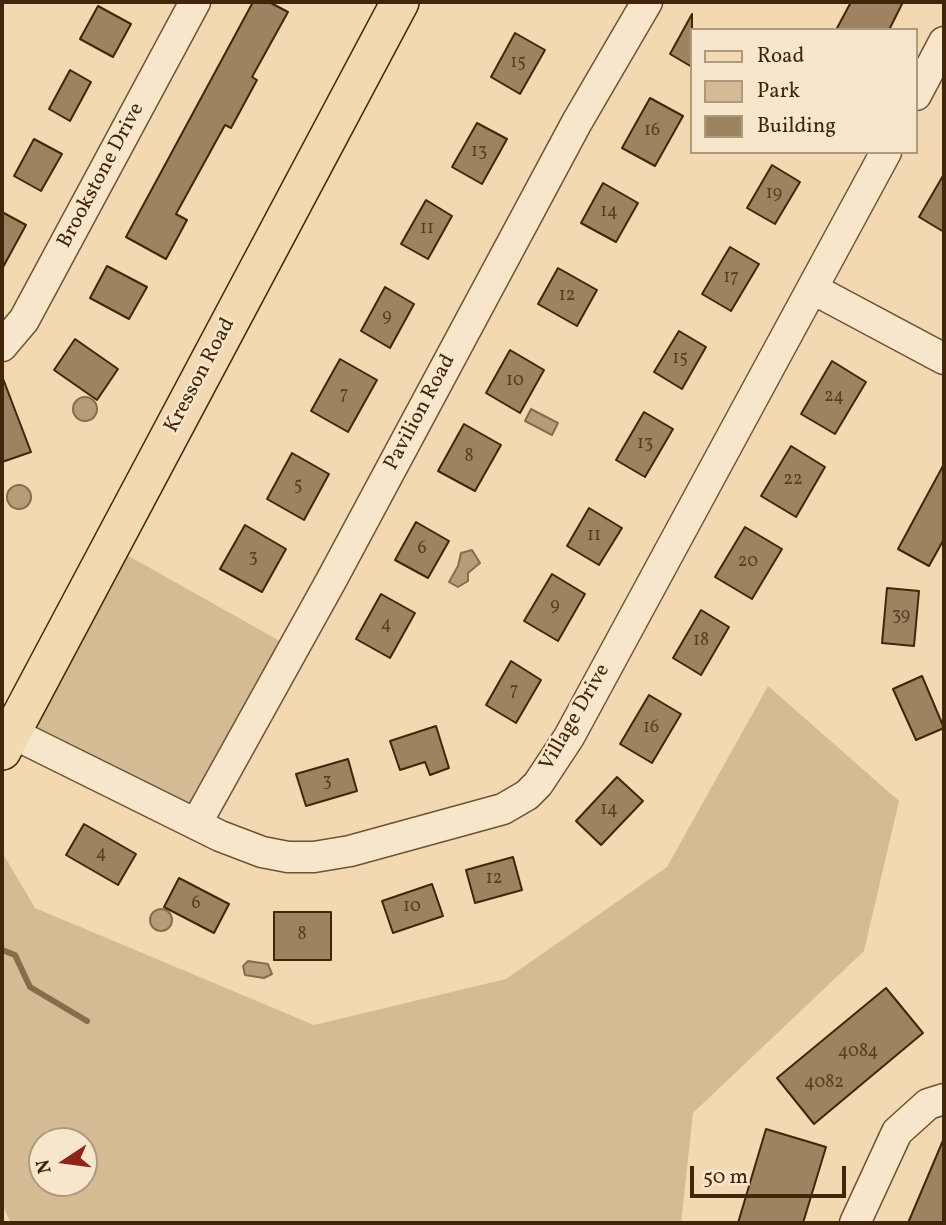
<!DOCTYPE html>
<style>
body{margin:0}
#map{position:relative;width:946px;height:1225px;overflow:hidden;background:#f3d9b1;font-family:Vollkorn,serif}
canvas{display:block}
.frame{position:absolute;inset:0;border:4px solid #422609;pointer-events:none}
.legend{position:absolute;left:690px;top:28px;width:228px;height:126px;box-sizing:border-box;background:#f7e6cc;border:2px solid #af997e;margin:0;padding:9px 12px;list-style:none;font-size:21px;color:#422609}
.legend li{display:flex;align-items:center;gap:14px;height:35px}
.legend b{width:35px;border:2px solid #af997e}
.north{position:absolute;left:28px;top:1127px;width:70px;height:70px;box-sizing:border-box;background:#f7e6cc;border:2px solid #af997e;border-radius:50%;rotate:257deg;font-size:19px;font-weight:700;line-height:28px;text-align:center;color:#422609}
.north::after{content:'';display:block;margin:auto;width:24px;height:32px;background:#8f2418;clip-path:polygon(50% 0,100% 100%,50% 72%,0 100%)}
.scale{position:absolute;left:690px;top:1166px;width:156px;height:32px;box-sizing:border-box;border:4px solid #422609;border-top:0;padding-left:9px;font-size:21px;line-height:24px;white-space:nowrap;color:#422609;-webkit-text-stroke:5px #f7e6cc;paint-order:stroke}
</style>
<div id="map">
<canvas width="946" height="1225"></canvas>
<div class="frame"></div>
<ul class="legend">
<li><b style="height:9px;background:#f3d9b1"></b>Road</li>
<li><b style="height:19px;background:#d5bb94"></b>Park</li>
<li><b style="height:19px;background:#9e8360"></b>Building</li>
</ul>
<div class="north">N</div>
<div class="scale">50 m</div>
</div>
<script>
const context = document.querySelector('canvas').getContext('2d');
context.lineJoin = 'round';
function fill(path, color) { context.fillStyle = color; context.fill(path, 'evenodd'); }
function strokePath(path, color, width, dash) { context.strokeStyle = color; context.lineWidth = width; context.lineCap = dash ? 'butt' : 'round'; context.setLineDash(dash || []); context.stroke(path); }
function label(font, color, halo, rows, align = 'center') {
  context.font = font + ' Vollkorn,serif'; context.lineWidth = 5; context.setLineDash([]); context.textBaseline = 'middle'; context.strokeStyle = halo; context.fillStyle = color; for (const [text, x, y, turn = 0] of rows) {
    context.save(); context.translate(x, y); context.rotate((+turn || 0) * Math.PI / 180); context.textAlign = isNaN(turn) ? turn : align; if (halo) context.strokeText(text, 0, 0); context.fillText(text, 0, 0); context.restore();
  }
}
const green = new Path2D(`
 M111 546 294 649 196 824 12 733Z
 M768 686 899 801 864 951 693 1113 681 1223H11L2 1204V852L35 908 314 1025 506 979 667 867ZM42 1141H84V1183H42Z`);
const water = new Path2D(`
 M73 409a12 12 0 1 1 24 0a12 12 0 1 1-24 0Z
 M531 409 558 423 552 435 525 421Z
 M7 497a12 12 0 1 1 24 0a12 12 0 1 1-24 0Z
 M472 550 480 563 468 573V581L458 587 449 582 458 566 461 553Z
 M150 920a11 11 0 1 1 22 0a11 11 0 1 1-22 0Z
 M248 961 268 964 272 974 264 978 245 975 243 966Z`);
const stream = new Path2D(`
 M2 950 15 955 30 987 87 1021`);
const building = new Path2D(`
 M253 2H269L288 12 252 77 257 80 231 128 225 125 176 214 187 220 166 259 126 237Z
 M851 2H903L889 30H836Z
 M98 6 131 24 113 57 80 39Z
 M692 14V67L670 54Z
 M515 33 545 50 520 94 491 77Z
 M70 70 91 82 70 121 49 109Z
 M650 98 683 116 655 166 622 148Z
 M477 123 507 139 482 184 452 167Z
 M34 139 62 154 41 191 14 176Z
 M772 165 800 182 775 224 747 208Z
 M944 174V232L919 217Z
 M603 183 638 203 616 242 581 223Z
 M426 200 452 216 428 259 401 244Z
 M2 212 26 225 2 269Z
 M730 247 759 264 731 311 702 294Z
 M107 266 147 287 129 319 90 298Z
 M558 268 597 290 577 326 538 304Z
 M385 287 414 304 390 348 361 331Z
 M679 331 706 347 682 389 654 372Z
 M75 339 118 369 97 400 54 370Z
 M510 350 544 370 520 413 486 393Z
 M340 359 377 380 348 432 311 411Z
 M832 361 866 382 835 434 801 414Z
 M2 376 31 452 2 462Z
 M644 412 673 429 645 477 616 460Z
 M464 424 501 445 475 491 438 471Z
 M791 446 825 467 796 517 761 496Z
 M292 453 329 474 304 520 267 499Z
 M944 464V539L929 566 898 549Z
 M589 508 622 528 599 565 567 546Z
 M416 522 449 541 428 578 395 560Z
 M245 525 286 549 262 592 220 569Z
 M745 527 782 549 752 599 715 577Z
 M552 574 585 594 558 641 524 621Z
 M887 588 919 591 914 646 882 643Z
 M381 594 415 613 390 658 356 639Z
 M701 610 729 627 701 675 673 658Z
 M511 661 541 680 516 723 486 705Z
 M922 676 944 728 916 740 893 689Z
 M649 695 681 714 652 763 620 744Z
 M436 726 449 768 430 775 425 762 400 770 390 741Z
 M348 759 357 791 306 806 296 774Z
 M617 777 643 801 601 845 576 821Z
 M84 824 136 854 118 885 66 855Z
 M513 857 522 890 475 903 466 870Z
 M179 878 229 904 214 933 164 907Z
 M432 884 443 916 393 933 382 901Z
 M274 912H331V960H274Z
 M886 988 923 1033 814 1124 777 1078Z
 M766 1129 826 1147 803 1223H738Z
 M944 1138V1223H908L925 1183Z`);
const minor = new Path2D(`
 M916 95 944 42
 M813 289 944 359
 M2 346 24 320 195 2
 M12 733 220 836 262 852 288 857H314L350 851 503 809 527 795 538 784 569 737 886 152
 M196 824 332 579 577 122 647 2
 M855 1223 897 1132 928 1104 944 1099`);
const major = new Path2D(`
 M2 751 400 2`);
const numberNames = [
 ["15",518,64],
 ["16",652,132],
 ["13",479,153],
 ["19",774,195],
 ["14",609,213],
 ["11",427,230],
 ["17",731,279],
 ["12",567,297],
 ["9",387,318],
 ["15",680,360],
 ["10",515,382],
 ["7",344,396],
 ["24",834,398],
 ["13",645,445],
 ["8",469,458],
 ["22",793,481],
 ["5",298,487],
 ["11",594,537],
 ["6",422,550],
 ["3",253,559],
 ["20",748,563],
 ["9",555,607],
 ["39",901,617],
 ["4",386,626],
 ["18",701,642],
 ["7",514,692],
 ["16",651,729],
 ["3",327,783],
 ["14",609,811],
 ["4",101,855],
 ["12",494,880],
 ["6",196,905],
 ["10",412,908],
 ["8",302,936],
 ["4084",858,1053],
 ["4082",824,1084]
];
const streetNames = [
 ["Brookstone Drive",102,176,-62],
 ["Kresson Road",201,376,-62],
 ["Pavilion Road",421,413,-62],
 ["Village Drive",576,718,-60]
];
fill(green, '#d5bb94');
fill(water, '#b79c78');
strokePath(water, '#886d4c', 2);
strokePath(stream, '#886d4c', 6);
fill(building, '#9e8360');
strokePath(building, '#422609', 2);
strokePath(minor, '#6e5333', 33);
strokePath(major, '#422609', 40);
strokePath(minor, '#f7e6cc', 30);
strokePath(major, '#f3d9b1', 37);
label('18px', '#593d1f', null, numberNames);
label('21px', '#422609', '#f7e6cc', streetNames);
</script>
